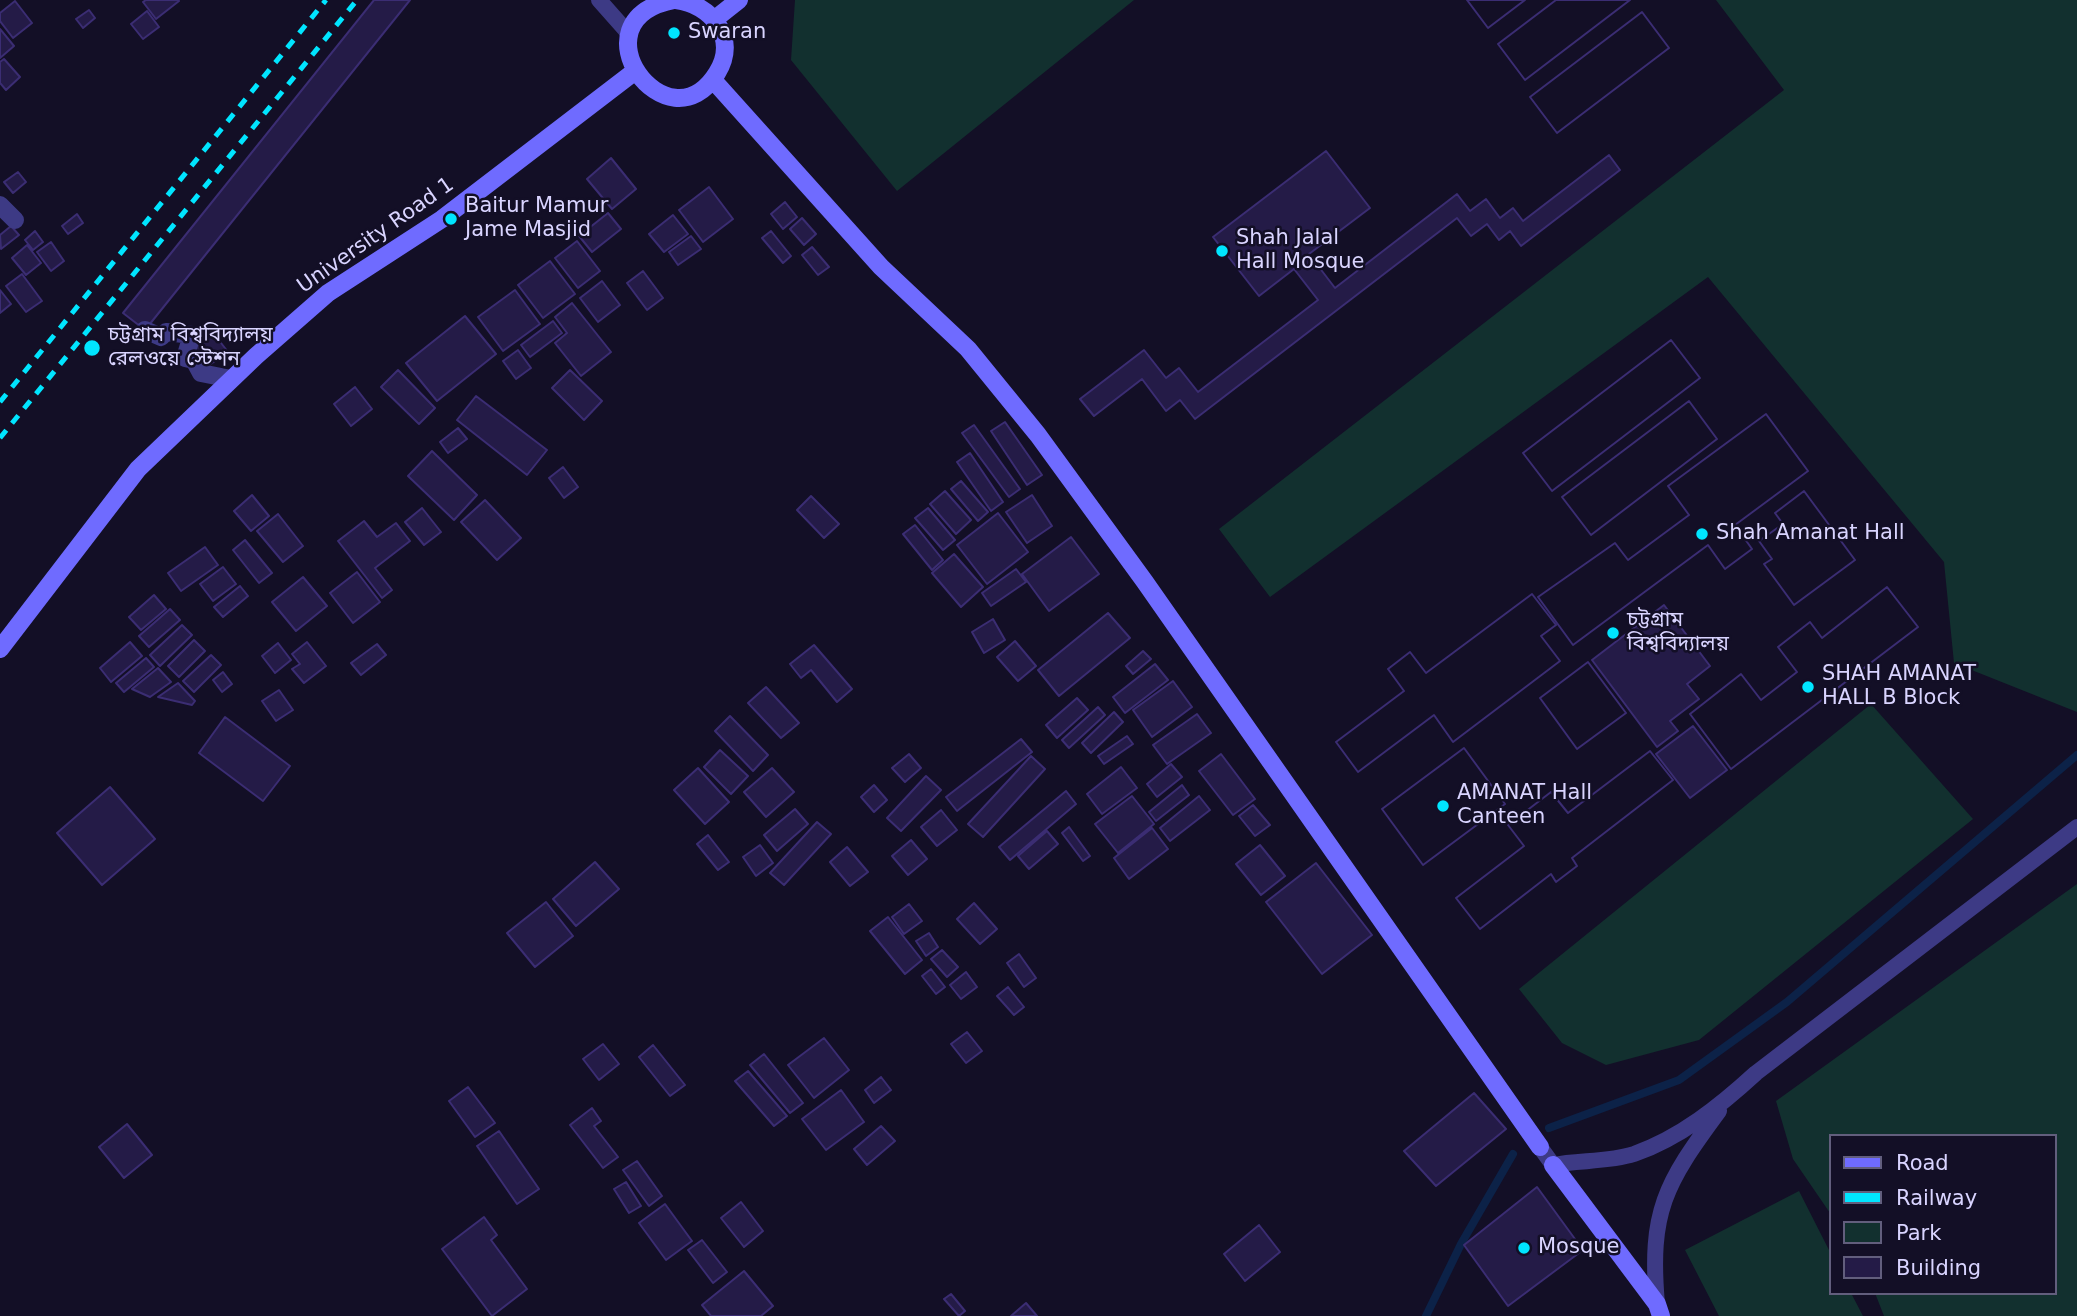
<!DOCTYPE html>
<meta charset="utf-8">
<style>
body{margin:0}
#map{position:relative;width:2077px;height:1316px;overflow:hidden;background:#130f26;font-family:"DejaVu Sans",sans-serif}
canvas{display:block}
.legend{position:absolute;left:1829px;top:1134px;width:228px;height:161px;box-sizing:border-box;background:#130f26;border:2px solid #625e7d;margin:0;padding:9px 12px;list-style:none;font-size:21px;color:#d9d4ff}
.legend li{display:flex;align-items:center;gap:14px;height:35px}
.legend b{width:35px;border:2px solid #625e7d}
</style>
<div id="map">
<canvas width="2077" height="1316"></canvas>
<ul class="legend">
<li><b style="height:9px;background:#6f6bff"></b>Road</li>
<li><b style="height:9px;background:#00e5ff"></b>Railway</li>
<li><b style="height:19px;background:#12302f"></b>Park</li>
<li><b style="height:19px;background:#241b47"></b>Building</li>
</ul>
</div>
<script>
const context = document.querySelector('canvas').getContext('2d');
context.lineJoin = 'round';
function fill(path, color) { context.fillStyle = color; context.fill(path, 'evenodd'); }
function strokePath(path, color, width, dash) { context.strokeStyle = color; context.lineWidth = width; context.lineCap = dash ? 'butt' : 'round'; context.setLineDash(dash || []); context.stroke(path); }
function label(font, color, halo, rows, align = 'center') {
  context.font = font + ' "DejaVu Sans","Noto Sans Bengali",sans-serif'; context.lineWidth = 5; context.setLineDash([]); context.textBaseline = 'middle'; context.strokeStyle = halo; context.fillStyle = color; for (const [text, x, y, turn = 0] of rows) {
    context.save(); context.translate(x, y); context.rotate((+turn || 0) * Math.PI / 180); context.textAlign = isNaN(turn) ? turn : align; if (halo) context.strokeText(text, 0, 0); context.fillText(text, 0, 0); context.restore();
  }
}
const green = new Path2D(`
 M795 0H1134L897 191 791 60Z
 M1716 0H2077V712L1954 663 1944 562 1708 277 1270 597 1219 529 1784 90Z
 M1871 704 1973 819 1699 1040 1606 1065 1562 1043 1519 989Z
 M2077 884V1316H1884L1875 1293H2054V1136H1830V1213L1793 1159 1776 1101Z
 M1799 1191 1830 1252V1293H1851L1863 1316H1719L1685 1250Z`);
const stream = new Path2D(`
 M1549 1128 1679 1080 1787 1002 2077 755
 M1426 1316 1461 1244 1513 1154`);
const building = new Path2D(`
 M146 0H178L179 1 156 19 143 2Z
 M374 0H410L145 330 123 313Z
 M1467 0H1525L1488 28Z
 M1467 0H1525L1488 28Z
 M1556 0H1630L1525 80 1498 44Z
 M1556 0H1630L1525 80 1498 44Z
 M15 1 32 23 13 38 0 21V13Z
 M89 10 95 18 83 28 76 19Z
 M147 11 159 27 143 39 131 24Z
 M1642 12 1669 48 1557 133 1530 97Z
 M1642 12 1669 48 1557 133 1530 97Z
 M0 29 14 46 0 58Z
 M4 59 20 77 6 90 0 83V62Z
 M1326 151 1370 208 1309 254 1335 288 1457 194 1470 211 1486 199 1500 218 1513 208 1523 221 1609 155 1620 170 1521 246 1510 231 1499 240 1487 224 1471 236 1457 218 1195 419 1180 400 1166 411 1142 379 1094 416 1080 399 1144 350 1166 378 1179 368 1198 392 1318 300 1294 269 1259 296 1213 237Z
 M611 158 636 189 612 209 587 179Z
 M18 172 26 182 13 193 4 182Z
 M709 187 733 219 703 242 679 210Z
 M785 202 797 217 783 229 771 214Z
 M608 213 621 229 592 252 579 236Z
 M77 214 83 223 68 234 62 226Z
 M673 215 688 234 664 252 649 234Z
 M802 218 816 234 804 245 790 229Z
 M11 226 19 235 1 249 0 235Z
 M35 231 43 242 33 250 25 240Z
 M771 231 791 256 783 263 762 238Z
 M691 236 701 249 678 265 669 252Z
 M577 241 600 271 578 288 555 258Z
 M51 242 64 261 51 271 37 252Z
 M27 245 41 263 26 275 12 258Z
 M812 247 829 267 818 275 802 255Z
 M550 261 575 294 543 318 518 285Z
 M643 271 663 298 647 310 627 283Z
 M22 274 42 301 26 312 6 286Z
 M602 281 620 305 598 322 580 298Z
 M0 290 11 304 0 313Z
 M515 290 540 324 503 351 478 317Z
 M572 303 611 352 581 376 555 343 567 333 555 317Z
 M465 316 496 354 437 401 406 363Z
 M553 321 562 333 530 357 521 345Z
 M211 330 228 352 205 368 189 347Z
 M1671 340 1700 378 1552 491 1523 453Z
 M1671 340 1700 378 1552 491 1523 453Z
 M518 350 531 368 516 379 503 361Z
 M398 370 435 408 419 424 381 387Z
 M570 370 602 401 584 420 552 388Z
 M355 387 372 409 351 426 334 404Z
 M476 396 547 450 527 475 457 420Z
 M1689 401 1717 439 1591 535 1562 497Z
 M1689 401 1717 439 1591 535 1562 497Z
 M1766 414 1808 471 1735 525 1752 549 1725 569 1708 545 1573 645 1538 597 1615 543 1628 560 1689 515 1668 486Z
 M1766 414 1808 471 1735 525 1752 549 1725 569 1708 545 1573 645 1538 597 1615 543 1628 560 1689 515 1668 486Z
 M1005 422 1042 475 1027 485 991 431Z
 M974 425 1020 489 1009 497 962 433Z
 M458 428 467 439 448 453 440 442Z
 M432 451 477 495 454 520 408 476Z
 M970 453 1003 502 991 511 957 462Z
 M563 467 578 487 564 498 549 478Z
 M961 481 988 512 978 521 951 489Z
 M945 491 971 520 956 534 930 504Z
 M1804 491 1855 560 1794 605 1764 564 1772 559 1759 541 1783 524 1775 513Z
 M1804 491 1855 560 1794 605 1764 564 1772 559 1759 541 1783 524 1775 513Z
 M252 495 269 516 251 531 234 511Z
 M1032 495 1052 526 1027 543 1006 512Z
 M811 496 839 524 824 538 797 510Z
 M485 500 521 538 497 560 461 522Z
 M422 508 441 532 424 545 405 522Z
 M928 508 955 540 943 550 915 518Z
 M998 513 1028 552 987 584 957 545Z
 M278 514 303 546 283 562 257 531Z
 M364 521 377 537 396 523 410 541 375 568 392 590 382 598 338 541Z
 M915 525 943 560 932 570 903 534Z
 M1071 537 1099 574 1049 611 1022 574Z
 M245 540 272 573 259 583 233 550Z
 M205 547 218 565 181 591 168 573Z
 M954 554 983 587 961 607 932 573Z
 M223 567 236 584 213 601 200 584Z
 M1016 569 1026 582 991 606 982 593Z
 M357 572 380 602 353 623 330 593Z
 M303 577 327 606 296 631 272 602Z
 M240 586 248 596 223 617 214 607Z
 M1887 587 1918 627 1731 769 1690 714 1741 674 1761 700 1797 672 1778 647 1810 622 1822 638Z
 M1887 587 1918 627 1731 769 1690 714 1741 674 1761 700 1797 672 1778 647 1810 622 1822 638Z
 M1532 594 1556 625 1541 636 1560 661 1453 742 1434 715 1358 772 1336 742 1404 691 1388 669 1410 652 1426 673Z
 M1532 594 1556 625 1541 636 1560 661 1453 742 1434 715 1358 772 1336 742 1404 691 1388 669 1410 652 1426 673Z
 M154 595 166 609 141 630 129 617Z
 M1664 605 1710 666 1687 684 1699 699 1670 721 1678 731 1657 747 1592 660Z
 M170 609 180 620 149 647 139 636Z
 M1108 613 1130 638 1059 696 1038 670Z
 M993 619 1005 640 984 653 972 632Z
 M182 625 192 635 160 666 150 655Z
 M194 640 205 651 179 677 168 666Z
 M1015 641 1036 666 1018 681 997 657Z
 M130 642 142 656 111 682 100 668Z
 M307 642 326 666 304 683 292 669 300 664 292 654Z
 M278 643 291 660 275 673 262 656Z
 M377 644 386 655 361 675 351 663Z
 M814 645 852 689 837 702 811 670 801 678 790 664Z
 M1143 651 1151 659 1133 674 1126 666Z
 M211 655 221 665 194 692 183 681Z
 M146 658 154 667 124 692 116 683Z
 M1588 662 1626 713 1577 749 1540 698Z
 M1588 662 1626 713 1577 749 1540 698Z
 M1155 664 1168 680 1125 713 1113 697Z
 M158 668 171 682 150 697 132 689Z
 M223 672 232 684 222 692 213 680Z
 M1173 681 1192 707 1152 737 1133 710Z
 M178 683 195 701 192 705 158 697Z
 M766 687 799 723 781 738 748 703Z
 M279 690 293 710 276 721 262 701Z
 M1077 698 1088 710 1057 738 1046 725Z
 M1098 707 1105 715 1069 748 1062 740Z
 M1114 712 1123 722 1091 753 1082 743Z
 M1197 714 1211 733 1167 764 1153 745Z
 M730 716 768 755 753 771 715 731Z
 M225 717 290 766 263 801 199 753Z
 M1693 726 1727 770 1690 798 1656 754Z
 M1127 736 1133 744 1104 764 1098 756Z
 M1021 739 1032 752 957 811 946 797Z
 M1464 748 1505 804 1423 865 1382 809Z
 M1464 748 1505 804 1423 865 1382 809Z
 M720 750 748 776 731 794 704 767Z
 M1650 751 1673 780 1572 858 1577 866 1556 882 1551 874 1480 929 1456 898 1524 846 1508 825 1551 792 1568 813Z
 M1650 751 1673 780 1572 858 1577 866 1556 882 1551 874 1480 929 1456 898 1524 846 1508 825 1551 792 1568 813Z
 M909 754 921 768 905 782 892 768Z
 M1221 754 1255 799 1233 815 1199 771Z
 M1031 756 1045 769 983 837 968 824Z
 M1171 764 1182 777 1157 797 1147 784Z
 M1121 767 1137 788 1102 814 1087 794Z
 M698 768 729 802 705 824 674 790Z
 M772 768 794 792 766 817 744 792Z
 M926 776 941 790 901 831 887 818Z
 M874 785 887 800 874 812 861 797Z
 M1182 785 1189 795 1156 821 1149 812Z
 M110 787 155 839 102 885 57 833Z
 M1066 791 1076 804 1010 860 999 847Z
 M1132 796 1154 824 1118 853 1095 824Z
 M1199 796 1210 810 1170 841 1160 828Z
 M1253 805 1270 825 1255 836 1239 816Z
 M795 809 808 824 777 851 764 835Z
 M941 810 957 830 937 846 921 827Z
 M817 822 831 834 784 885 770 873Z
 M1069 827 1090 856 1083 861 1062 833Z
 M1152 828 1168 849 1129 879 1114 858Z
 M1047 831 1058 844 1029 869 1018 856Z
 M708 835 729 862 718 870 697 844Z
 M911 840 927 859 908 875 892 856Z
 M760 845 773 863 756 876 743 857Z
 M1260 845 1285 876 1261 895 1236 864Z
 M847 847 868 872 850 886 830 862Z
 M595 862 619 889 576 926 553 899Z
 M1316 863 1372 935 1322 974 1266 902Z
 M546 902 573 936 535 967 507 933Z
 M974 903 997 929 980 944 957 919Z
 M909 904 922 921 904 934 892 917Z
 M888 917 922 960 905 974 870 931Z
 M929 933 938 947 926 956 916 941Z
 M942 950 958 967 947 977 931 959Z
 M1019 954 1036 978 1024 987 1007 963Z
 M931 969 945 987 936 994 922 976Z
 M966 972 977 987 961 999 950 985Z
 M1008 987 1024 1007 1014 1015 997 996Z
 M967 1032 982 1051 966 1063 951 1044Z
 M824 1038 849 1070 814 1098 788 1065Z
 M603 1044 619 1064 599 1080 583 1059Z
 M653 1045 685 1085 670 1096 639 1057Z
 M764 1054 803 1103 790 1113 750 1065Z
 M748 1071 787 1116 774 1126 735 1081Z
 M881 1077 891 1090 874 1103 865 1090Z
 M468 1087 495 1123 475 1137 449 1101Z
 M841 1090 864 1122 826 1150 802 1119Z
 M1474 1093 1506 1129 1436 1186 1404 1151Z
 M592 1108 601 1121 594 1126 618 1157 603 1168 570 1125Z
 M127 1124 152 1155 124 1178 99 1147Z
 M881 1126 895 1141 867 1165 854 1149Z
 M499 1131 539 1189 517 1204 477 1146Z
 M637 1161 662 1196 649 1206 623 1170Z
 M626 1182 641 1206 629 1213 614 1189Z
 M1537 1187 1583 1250 1508 1306 1464 1245Z
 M741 1202 763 1231 744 1247 721 1218Z
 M665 1204 692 1241 666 1260 639 1223Z
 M484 1217 497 1235 491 1240 527 1289 492 1316 442 1249Z
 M1259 1225 1280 1252 1245 1281 1224 1254Z
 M702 1240 727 1272 713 1283 688 1250Z
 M744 1271 773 1306 761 1316H711L702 1305Z
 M951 1294 965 1311 959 1316 944 1299Z
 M1026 1303 1037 1316H1011Z`);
const lane = new Path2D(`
 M599 0 630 35
 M1540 1147 1553 1165C1579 1160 1609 1162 1634 1154 1680 1138 1720 1106 1756 1073L2077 827
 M1657 1304C1649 1211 1665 1184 1719 1111`);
const street = new Path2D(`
 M0 205 15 220
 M145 330 161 337 166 332 192 335 185 358 194 360 201 373 231 379`);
const secondary = new Path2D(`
 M674 0C570 20 668 152 717 73 739 38 711 4 676 0
 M715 19 739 0
 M713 80 881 267 968 349 1038 435 1145 582 1540 1147
 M0 649 138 469 256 356 328 293 442 219 634 72
 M1553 1165 1657 1304 1661 1316`);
const rail = new Path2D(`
 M0 402 326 0
 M0 438 357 0`);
const markers = [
 [674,33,7,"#00e5ff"],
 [451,219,7,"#00e5ff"],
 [1222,251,7,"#00e5ff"],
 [92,348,9,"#00e5ff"],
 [1702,534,7,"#00e5ff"],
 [1613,633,7,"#00e5ff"],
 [1808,687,7,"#00e5ff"],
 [1443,806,7,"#00e5ff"],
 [1524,1248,7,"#00e5ff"]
];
const poiNames = [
 ["Swaran",688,33],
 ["Baitur Mamur",465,207],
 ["Jame Masjid",465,231],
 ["Shah Jalal",1236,239],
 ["Hall Mosque",1236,263],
 ["চট্টগ্রাম বিশ্ববিদ্যালয়",108,336],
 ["রেলওয়ে স্টেশন",108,360],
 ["Shah Amanat Hall",1716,534],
 ["চট্টগ্রাম",1627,621],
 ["বিশ্ববিদ্যালয়",1627,645],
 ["SHAH AMANAT",1822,675],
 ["HALL B Block",1822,699],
 ["AMANAT Hall",1457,794],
 ["Canteen",1457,818],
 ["Mosque",1538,1248]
];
const streetNames = [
 ["University Road 1",376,236,-35]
];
fill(green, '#12302f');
strokePath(stream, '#0c2248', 8);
fill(building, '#241b47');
strokePath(building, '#3b2d73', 2);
strokePath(lane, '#3d3a85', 16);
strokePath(street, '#3d3a85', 18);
strokePath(secondary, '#6f6bff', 18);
strokePath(rail, '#00e5ff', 5, [10, 9]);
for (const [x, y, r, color] of markers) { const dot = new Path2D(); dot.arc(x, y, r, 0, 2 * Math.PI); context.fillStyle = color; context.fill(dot); strokePath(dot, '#130f26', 2.5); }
label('21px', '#d9d4ff', '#130f26', poiNames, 'left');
label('21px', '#d9d4ff', '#130f26', streetNames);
</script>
